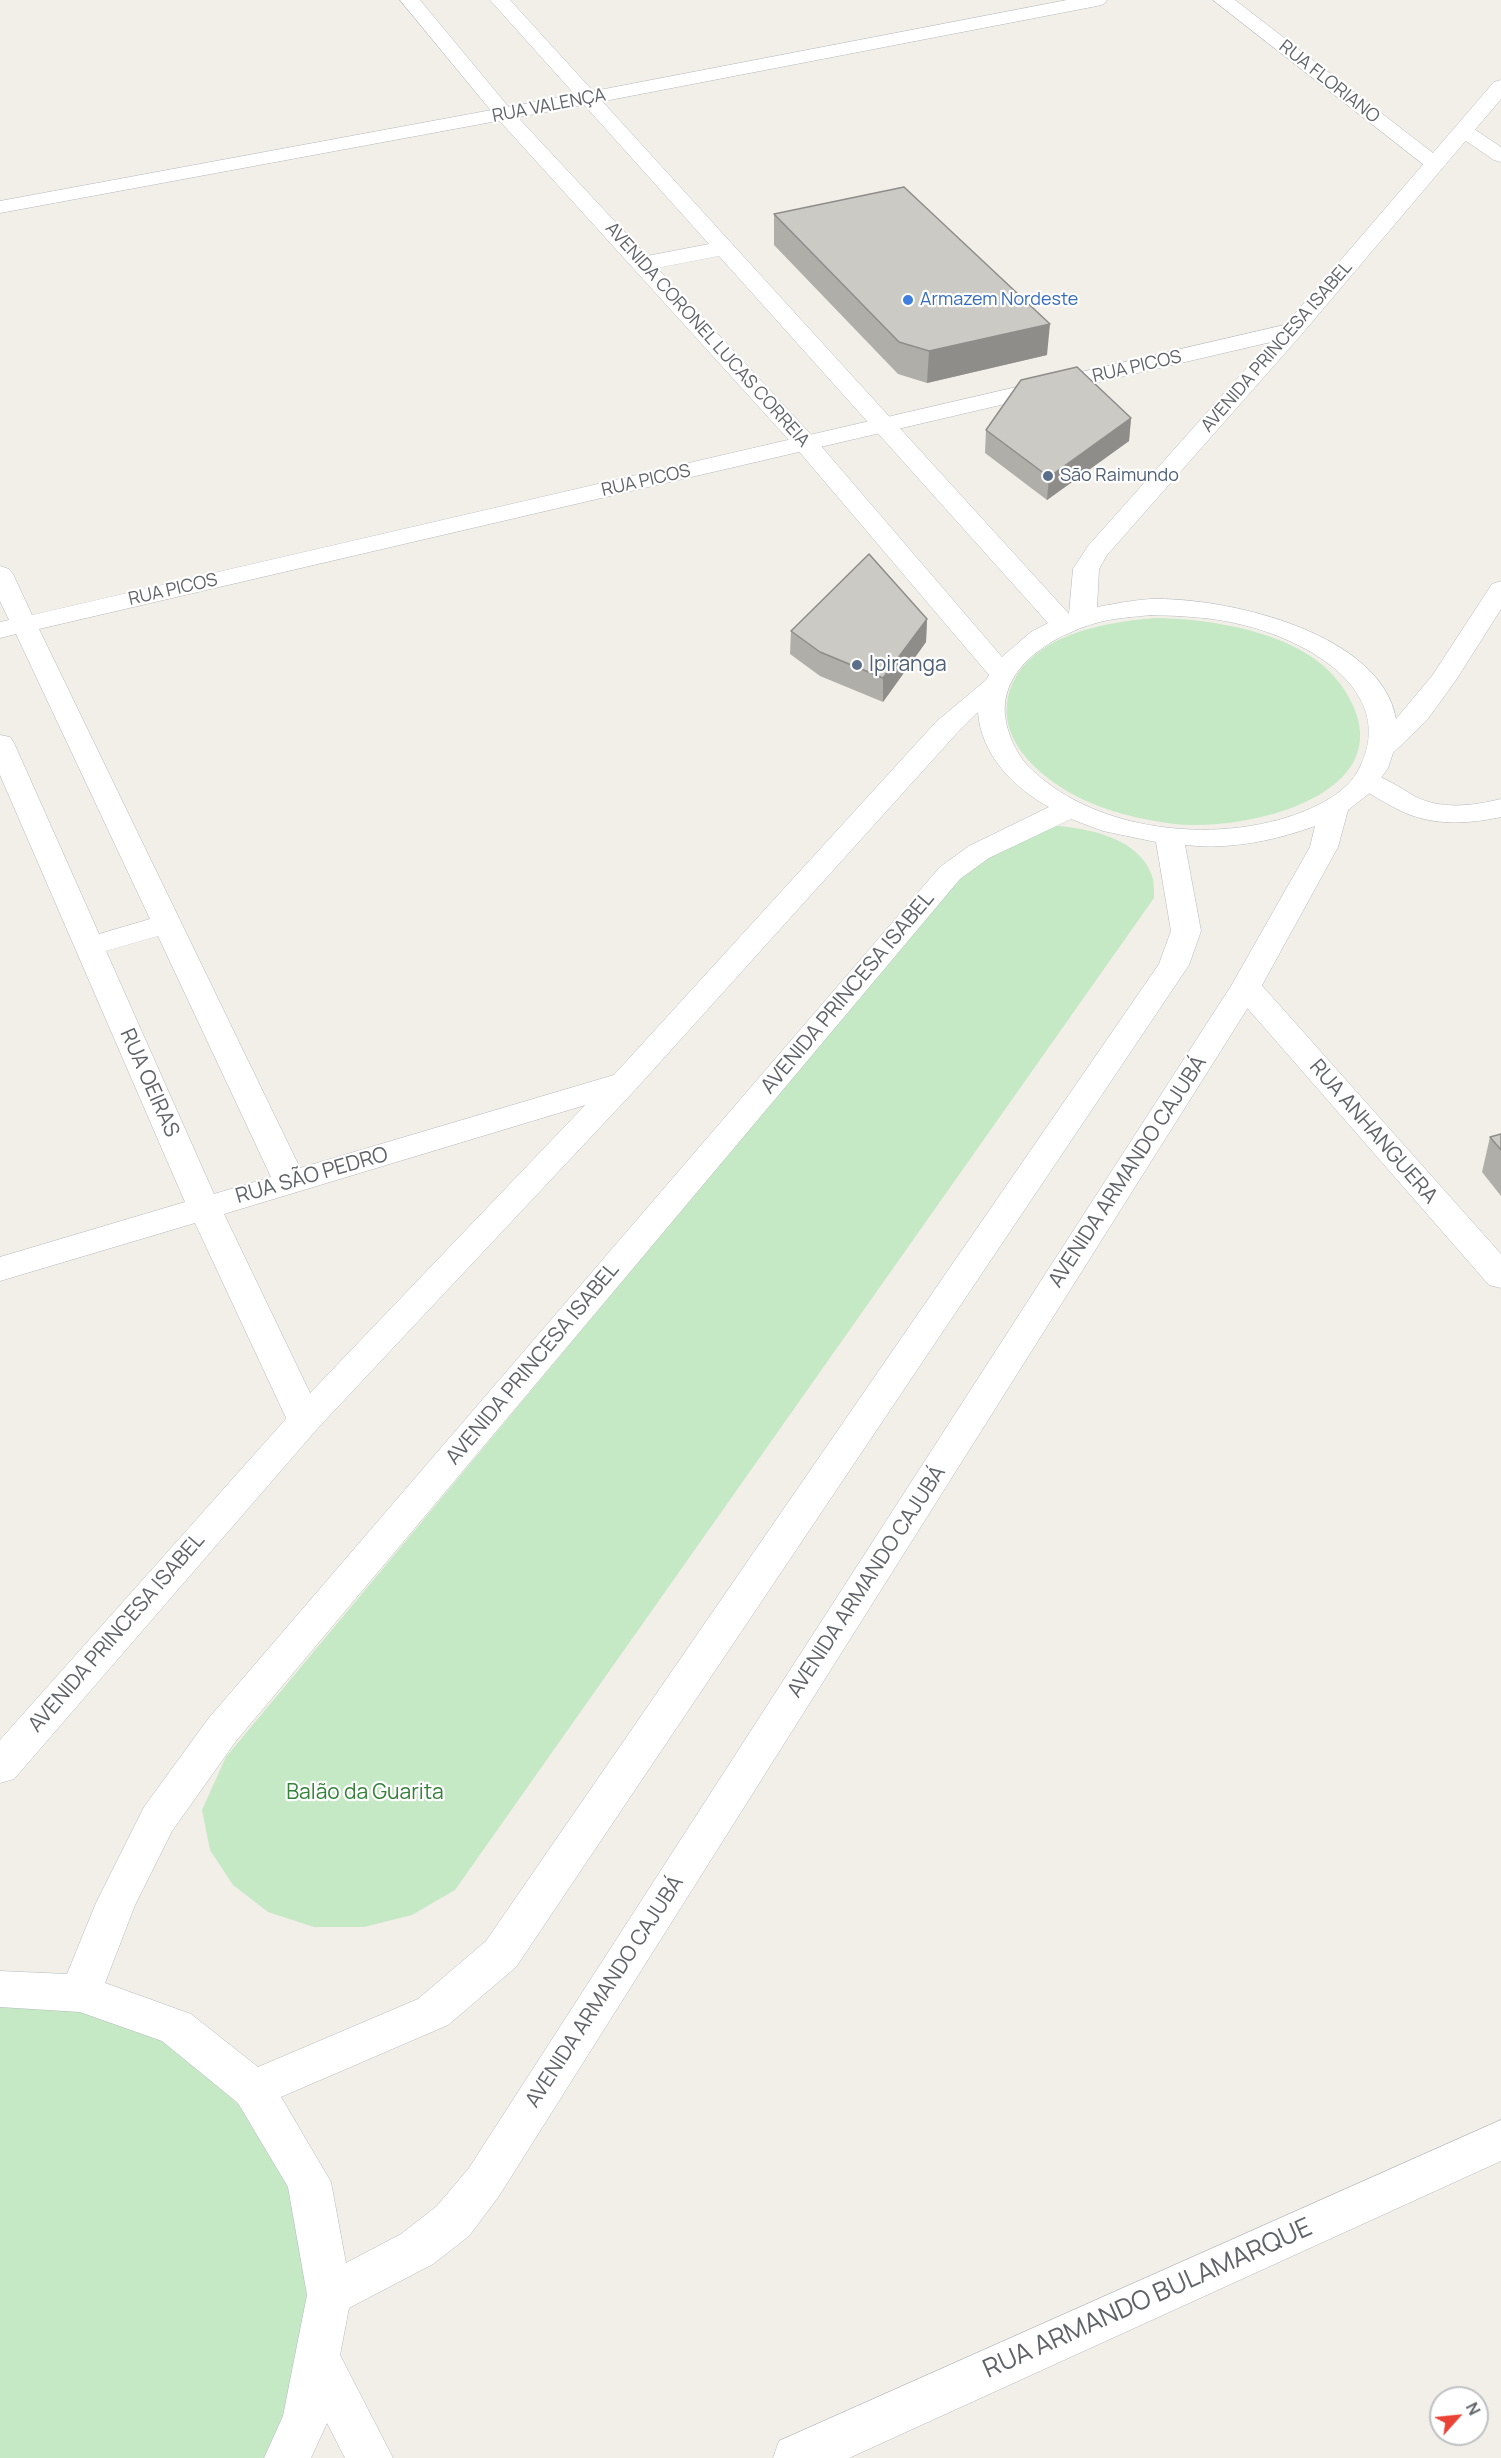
<!DOCTYPE html>
<meta charset="utf-8">
<style>
body{margin:0}
#map{position:relative;width:1501px;height:2458px;overflow:hidden;background:#f1efe8;font-family:Manrope,sans-serif}
canvas{display:block}
.north{position:absolute;left:1429px;top:2386px;width:60px;height:60px;box-sizing:border-box;background:#fff;border:2px solid #bfc1c3;border-radius:50%;rotate:63deg;font-size:16px;font-weight:700;line-height:24px;text-align:center;color:#5f6368}
.north::after{content:'';display:block;margin:auto;width:21px;height:27px;background:#ea4335;clip-path:polygon(50% 0,100% 100%,50% 72%,0 100%)}
</style>
<div id="map">
<canvas width="1501" height="2458"></canvas>
<div class="north">N</div>
</div>
<script>
const context = document.querySelector('canvas').getContext('2d');
context.lineJoin = 'round';
function fill(path, color) { context.fillStyle = color; context.fill(path, 'evenodd'); }
function strokePath(path, color, width, dash) { context.strokeStyle = color; context.lineWidth = width; context.lineCap = dash ? 'butt' : 'round'; context.setLineDash(dash || []); context.stroke(path); }
function label(font, color, halo, rows, align = 'center') {
  context.font = font + ' Manrope,sans-serif'; context.lineWidth = 4.5; context.setLineDash([]); context.textBaseline = 'middle'; context.strokeStyle = halo; context.fillStyle = color; for (const [text, x, y, turn = 0] of rows) {
    context.save(); context.translate(x, y); context.rotate((+turn || 0) * Math.PI / 180); context.textAlign = isNaN(turn) ? turn : align; if (halo) context.strokeText(text, 0, 0); context.fillText(text, 0, 0); context.restore();
  }
}
const green = new Path2D(`
 M1156 618C1214 619 1305 633 1341 685 1416 791 1252 832 1175 824 1126 818 1072 803 1035 767 1018 751 1004 728 1007 704 1016 637 1102 622 1156 618Z
 M1040 825C1077 826 1141 834 1153 879 1154 885 1154 892 1154 898L455 1890 412 1915 364 1927H314L268 1912 233 1885 210 1850 202 1810 226 1757 988 842Z
 M0 2002 80 2007 166 2038 239 2105 288 2165 314 2253 282 2458H0Z`);
const street = new Path2D(`
 M1067 0H1107L1104 4 1097 6 589 104 0 213V201L589 92Z
 M1213 0H1235L1442 160 1446 164 1442 168 1435 170 1428 168Z
 M1464 125 1471 127 1501 147V162L1494 160 1457 135 1454 131 1457 127Z
 M1293 323 1301 325 1304 330 1301 335 39 629 300 1168 624 1072 635 1076 640 1083 635 1090 224 1214 323 1420 317 1429 305 1433 293 1429 287 1420 195 1223 0 1281V1257L185 1202 0 775V735L10 737 14 743 99 934 150 919 16 634 0 638V622L9 620 0 601V566L9 569 13 574 32 615ZM158 936 271 1177 214 1194 106 951Z
 M1368 773C1385 777 1399 787 1414 796 1441 810 1472 806 1501 799V817C1469 824 1434 826 1403 812 1388 805 1373 795 1358 787L1354 781 1358 775Z
 M1246 977 1257 980 1501 1254V1288L1489 1285 1235 994 1231 987 1235 980Z`);
const secondary = new Path2D(`
 M400 0H420L511 110 647 256 709 244 490 0H510L1069 614 1073 569 1088 546 1285 325 1494 82 1501 80V99L1301 335 1107 555 1099 569 1097 607C1114 604 1133 600 1151 599 1225 597 1381 632 1396 719L1432 676 1492 584 1501 581V609L1456 680 1427 720 1393 753 1388 768 1371 792 1348 810 1338 847 1261 987 499 2196 469 2236 433 2264 349 2308 340 2355 393 2458H345L327 2423 311 2458H264L283 2416 307 2295 288 2187 238 2103 162 2041 80 2012 0 2007V1971L67 1974 96 1903 144 1807 208 1719 940 867 969 846 1049 807C1014 788 981 755 978 712L956 734 635 1090 317 1429 14 1779 0 1783V1740L293 1411 613 1076 936 722 986 680 989 675 797 449 497 118ZM719 256 1048 623 1031 632 1002 657 815 439 657 268ZM1151 615C1182 616 1213 617 1243 625 1306 640 1398 690 1360 767 1348 794 1311 810 1285 818 1203 843 1089 829 1027 765 1015 751 1007 733 1005 715 1001 665 1055 635 1096 623 1113 618 1133 617 1151 615ZM1071 819 1103 831 1156 842 1171 931 1159 964 486 1941 418 1999 258 2067 191 2014 105 1983 135 1905 172 1831 236 1741 960 879 989 858ZM1315 826 1310 847 1231 986 469 2168 437 2206 401 2234 346 2263 331 2182 281 2097 448 2025 516 1967 1189 965 1201 931 1185 845C1229 850 1274 841 1315 826Z
 M1501 2120V2161L849 2458H773L779 2441Z`);
const wall = new Path2D(`
 M774 214 1047 355 927 383 898 374 774 245Z
 M1131 418 1129 441 1047 500 985 453 986 430Z
 M927 619 926 642 883 702 820 676 790 654 791 631Z
 M1501 1134V1196L1482 1172 1490 1137Z`);
const shadedWall = new Path2D(`
 M1050 324 1047 355 927 383 929 351Z
 M1131 418 1129 441 1047 500 1049 477Z
 M927 619 926 642 883 702V678Z`);
const building = new Path2D(`
 M904 187 1050 324 929 351 899 342 774 214Z
 M1077 367 1131 418 1049 477 986 430 1021 380Z
 M869 554 927 619 883 678 820 652 791 631Z
 M1501 1134V1150L1490 1137Z`);
const markers = [
 [908,300,6,"#3f7fe0"],
 [1048,476,6,"#5c6f8a"],
 [857,665,6,"#5c6f8a"]
];
const farStreetnames = [
 ["RUA FLORIANO",1329,82,38],
 ["RUA VALENÇA",549,106,-11],
 ["AVENIDA CORONEL LUCAS CORREIA",707,335,48],
 ["AVENIDA PRINCESA ISABEL",1277,347,-49],
 ["RUA PICOS",1137,367,-13],
 ["RUA PICOS",646,481,-13],
 ["RUA PICOS",173,590,-13]
];
const farShopnames = [
 ["Armazem Nordeste",920,300]
];
const farServicenames = [
 ["São Raimundo",1060,476]
];
const serviceNames = [
 ["Ipiranga",869,665]
];
const streetNames = [
 ["AVENIDA PRINCESA ISABEL",848,993,-50],
 ["RUA OEIRAS",149,1083,66],
 ["RUA ANHANGUERA",1373,1132,49],
 ["AVENIDA ARMANDO CAJUBÁ",1128,1172,-57],
 ["RUA SÃO PEDRO",312,1176,-16],
 ["AVENIDA PRINCESA ISABEL",533,1364,-50],
 ["AVENIDA ARMANDO CAJUBÁ",867,1582,-57],
 ["AVENIDA PRINCESA ISABEL",117,1633,-49],
 ["AVENIDA ARMANDO CAJUBÁ",605,1992,-57]
];
const parkNames = [
 ["Balão da Guarita",365,1793]
];
const nearStreetnames = [
 ["RUA ARMANDO BULAMARQUE",1148,2299,-24]
];
fill(green, '#c5e8c5');
strokePath(street, '#b5b8bc', 1);
strokePath(secondary, '#b6babf', 1);
fill(street, '#fff');
fill(secondary, '#fff');
fill(wall, '#afaea9');
fill(shadedWall, '#8f8d8a');
fill(building, '#cccac5');
strokePath(building, '#8f8d8a', 1.5);
for (const [x, y, r, color] of markers) { const dot = new Path2D(); dot.arc(x, y, r, 0, 2 * Math.PI); context.fillStyle = color; context.fill(dot); strokePath(dot, '#fff', 2); }
label('18px', '#5f6368', '#fff', farStreetnames);
label('18px', '#366cbe', '#fff', farShopnames, 'left');
label('18px', '#4e5e75', '#fff', farServicenames, 'left');
label('21px', '#4e5e75', '#fff', serviceNames, 'left');
label('21px', '#5f6368', '#fff', streetNames);
label('21px', '#348238', '#fff', parkNames);
label('26px', '#5f6368', '#fff', nearStreetnames);
</script>
